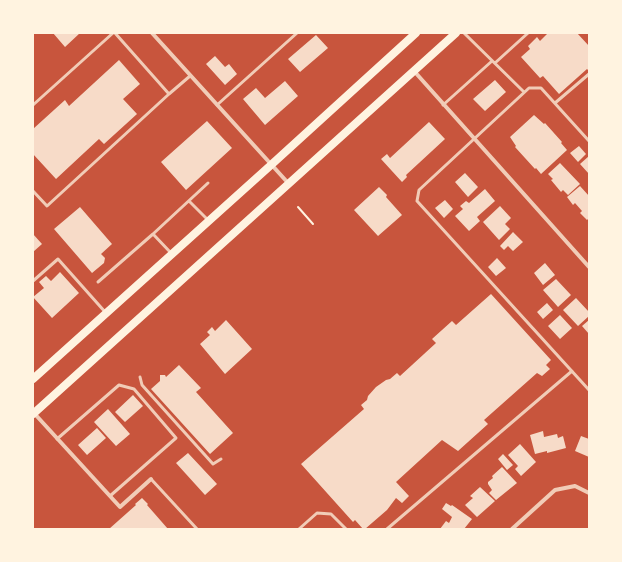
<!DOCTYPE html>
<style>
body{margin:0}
#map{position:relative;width:622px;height:562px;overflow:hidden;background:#c8553d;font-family:"Alegreya Sans",sans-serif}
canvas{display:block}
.frame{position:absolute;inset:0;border:34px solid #fff3e0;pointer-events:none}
</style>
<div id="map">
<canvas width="622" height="562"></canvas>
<div class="frame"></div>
</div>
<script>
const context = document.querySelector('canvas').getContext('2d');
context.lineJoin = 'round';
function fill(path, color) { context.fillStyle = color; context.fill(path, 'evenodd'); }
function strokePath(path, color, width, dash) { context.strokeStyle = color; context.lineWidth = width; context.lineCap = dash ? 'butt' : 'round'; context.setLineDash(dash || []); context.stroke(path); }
const building = new Path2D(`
 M53 33H80L65 47Z
 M548 33H577L589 46V70H588L587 69 559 94 543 76 540 78 521 57 530 49 528 46 537 37 540 41Z
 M316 35 328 48 300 72 288 59Z
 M215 56 225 67 229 64 237 74 225 85 206 64Z
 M119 60 140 84 123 99 137 114 104 144 99 139 56 179 33 154V129L65 100 69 106Z
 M495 80 506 92 485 111 473 99Z
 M285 81 298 96 265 125 243 99 256 88 265 98Z
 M534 115 544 124 545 123 562 142 561 143 567 150 541 174 536 168 535 169 515 147 516 146 510 137Z
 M207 121 232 148 186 190 161 162Z
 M429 122 445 139 406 175 407 177 402 182 381 159 387 154 390 158Z
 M579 146 586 154 578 162 570 153Z
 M589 156V174L580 164Z
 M560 163 580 184 568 195 563 190 561 192 551 180 553 179 548 174Z
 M465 173 478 187 468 197 455 182Z
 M580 186 589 196V218L587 220 580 213 582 211 575 203 573 205 567 197Z
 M379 187 387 195 386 197 402 215 378 236 354 210Z
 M485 189 495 201 477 217 480 221 469 231 455 216 463 209 460 206 466 201 469 203Z
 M445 200 453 209 444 218 435 208Z
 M500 206 511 218 505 224 510 229 499 240 483 222Z
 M80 207 112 244 101 254 105 258 104 263 92 273 54 229Z
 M513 232 523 242 513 251 508 246 504 250 500 246Z
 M33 234 42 244 33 252Z
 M497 258 506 268 496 276 488 267Z
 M545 263 555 275 543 285 534 273Z
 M60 272 79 293 52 318 33 297 44 288 39 282 46 276 51 281Z
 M556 279 571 295 558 307 543 290Z
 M491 294 551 360 546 365 550 369 542 376 537 373 484 420 488 424 458 451 442 440 396 482 409 496 402 503 396 498 387 510 365 529H363L355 520 353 522 301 464 364 409 361 405 367 400 368 396 376 387 386 380 390 379 397 373 400 376 436 343 432 339 452 321 456 325Z
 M576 298 589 312V316L578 326 563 310Z
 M547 303 553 310 543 319 537 312Z
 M560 315 572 328 560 339 548 326Z
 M226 320 252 349 225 374 200 344 210 335 207 332 212 327 215 331Z
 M589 320V334L582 326Z
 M179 365 201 388 196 392 233 433 210 454 151 389 160 381V375H165L166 377Z
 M133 395 143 406 125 422 115 412Z
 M108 409 130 434 116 446 94 422Z
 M97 428 106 438 87 455 78 445Z
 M543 431 544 437 557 434 558 438 563 436 566 448 547 453V451L535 454 530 435Z
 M581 436 589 439V457L575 451Z
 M520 444 536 462 521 476 515 469 518 466 508 455Z
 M188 453 217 484 205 495 176 463Z
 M503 454 513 465 507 470 498 459Z
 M502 467 517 483 496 500 489 493 492 490 488 484V482L493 478 492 476Z
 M480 487 495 501 477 517 465 505 473 498 470 496Z
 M142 498 148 504 147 505 168 529H109L136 505 135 504Z
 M446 503 451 506 452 505 472 519 464 529H440L446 521 449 523 452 517 442 509Z`);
const path = new Path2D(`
 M298 207 313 224`);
const service = new Path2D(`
 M115 33 169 94 190 76
 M464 33 524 92
 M495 63 528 33
 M555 103 589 74
 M33 105 113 33
 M217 105 297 33
 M443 105 492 61
 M589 141 541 88H529L419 190 417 201 589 390
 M33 191 47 206 169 94
 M189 201 209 221
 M171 253 153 234 208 183
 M33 281 58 259 106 313
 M98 282 153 234
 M140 377 142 385 213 464 221 459
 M57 439 119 385 134 389 176 438 110 496
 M151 479 197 529
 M299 529 317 513 331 514 346 529
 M387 529 572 371`);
const minor = new Path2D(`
 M152 33 289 184
 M414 71 589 267
 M33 412 120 507 151 479
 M512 529 555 490 575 486 589 493`);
const secondary = new Path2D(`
 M33 379 271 165 416 33
 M33 414 456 33`);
fill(building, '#f7dbc8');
strokePath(path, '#fff3e0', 2);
strokePath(service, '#f1ccb7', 3);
strokePath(minor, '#f1ccb7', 4);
strokePath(secondary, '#fff3e0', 8);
</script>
